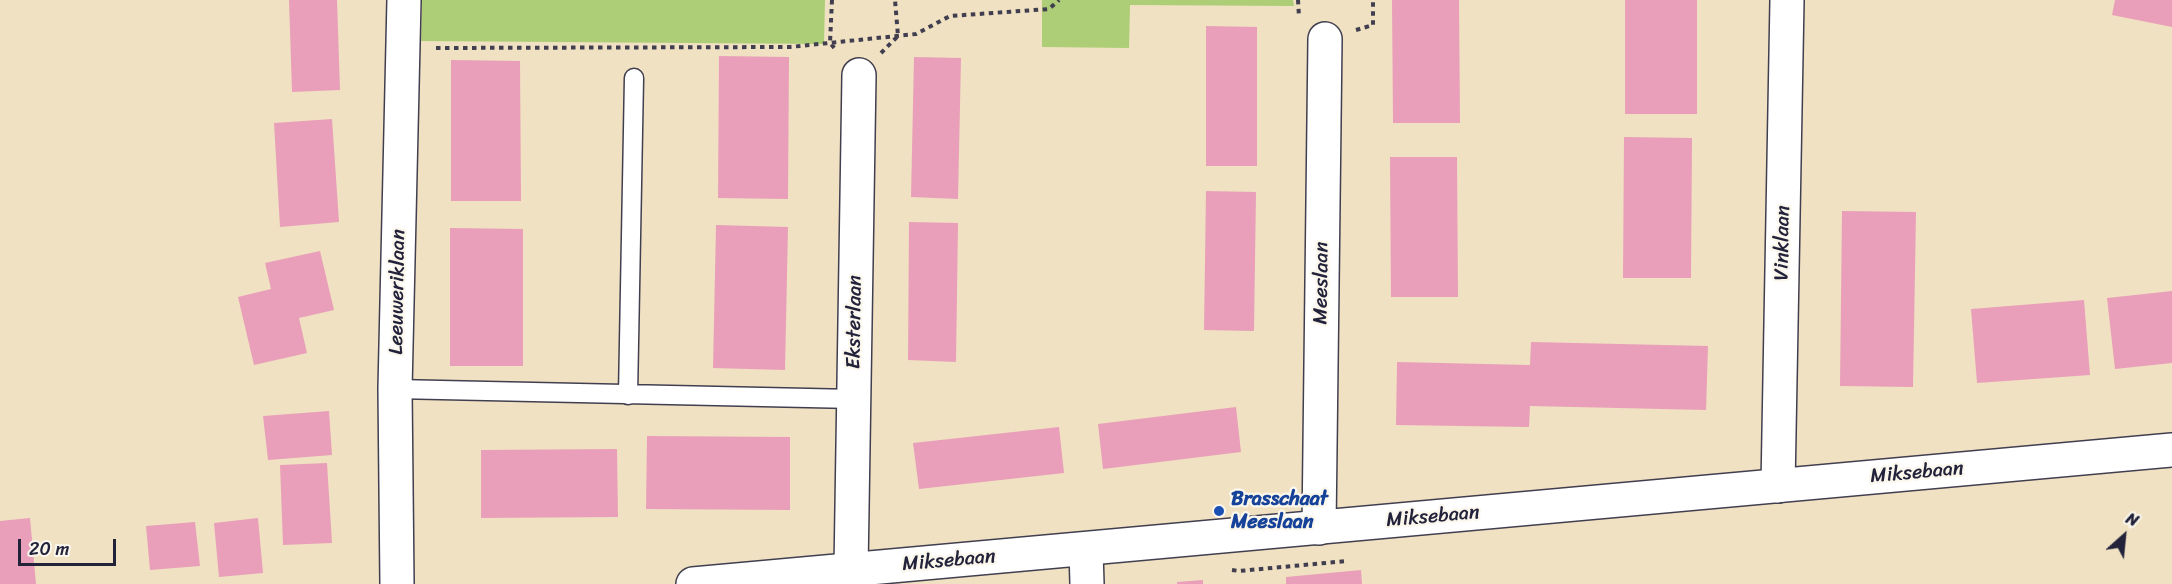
<!DOCTYPE html>
<style>
body{margin:0}
#map{position:relative;width:2172px;height:584px;overflow:hidden;background:#f0e1c2;font-family:Sriracha,sans-serif}
canvas{display:block}
.north{position:absolute;left:2094px;top:506px;width:60px;height:60px;-webkit-text-stroke:4px #fbf7ec;paint-order:stroke;rotate:27deg;font-size:16px;font-weight:700;line-height:24px;text-align:center;color:#22223b}
.north::after{content:'';display:block;margin:auto;width:21px;height:27px;background:#22223b;clip-path:polygon(50% 0,100% 100%,50% 72%,0 100%)}
.scale{position:absolute;left:18px;top:539px;width:98px;height:27px;box-sizing:border-box;border:3px solid #22223b;border-top:0;padding-left:8px;font-size:18px;line-height:21px;white-space:nowrap;color:#22223b;-webkit-text-stroke:4px #fbf7ec;paint-order:stroke}
</style>
<div id="map">
<canvas width="2172" height="584"></canvas>
<div class="north">N</div>
<div class="scale">20 m</div>
</div>
<script>
const context = document.querySelector('canvas').getContext('2d');
context.lineJoin = 'round';
function fill(path, color) { context.fillStyle = color; context.fill(path, 'evenodd'); }
function strokePath(path, color, width, dash) { context.strokeStyle = color; context.lineWidth = width; context.lineCap = dash ? 'butt' : 'round'; context.setLineDash(dash || []); context.stroke(path); }
function label(font, color, halo, rows, align = 'center') {
  context.font = font + ' Sriracha,sans-serif'; context.lineWidth = 4.5; context.setLineDash([]); context.textBaseline = 'middle'; context.strokeStyle = halo; context.fillStyle = color; for (const [text, x, y, turn = 0] of rows) {
    context.save(); context.translate(x, y); context.rotate((+turn || 0) * Math.PI / 180); context.textAlign = isNaN(turn) ? turn : align; if (halo) context.strokeText(text, 0, 0); context.fillText(text, 0, 0); context.restore();
  }
}
const green = new Path2D(`
 M422 0H825L824 44 421 41Z
 M1042 0H1293L1294 6 1130 5 1129 48 1042 47Z`);
const building = new Path2D(`
 M289 0H337L340 90 292 92Z
 M1392 0H1459L1460 123H1393Z
 M1625 0H1697V114H1625Z
 M2115 0H2172V27L2112 15Z
 M1206 26 1257 27V166H1206Z
 M719 56 789 57 788 199 718 198Z
 M914 57 961 58 958 199 911 197Z
 M451 60 520 61 521 201H451Z
 M332 119 339 222 280 227 274 123Z
 M1624 137 1692 138 1691 278H1623Z
 M1390 157H1457L1458 297H1391Z
 M1206 191 1256 192 1254 331 1204 330Z
 M1842 211 1916 212 1913 387 1840 386Z
 M909 222 958 223 956 362 908 360Z
 M716 225 788 227 785 370 713 368Z
 M450 228 523 229V366H450Z
 M320 251 334 310 299 318 307 353 254 365 238 297 271 289 265 263Z
 M2172 291V363L2115 369 2107 298Z
 M2084 300 2090 375 1977 383 1971 309Z
 M1531 342 1708 346 1706 410 1530 406 1529 427 1396 425 1397 362 1530 365Z
 M1236 407 1241 452 1103 469 1098 424Z
 M329 411 332 455 268 460 263 416Z
 M1059 427 1064 473 919 489 913 443Z
 M647 436 790 437V510L646 509Z
 M617 449 618 517 481 518V450Z
 M327 463 332 543 283 545 280 465Z
 M30 518 36 584H0V521Z
 M258 518 263 573 219 577 214 523Z
 M195 522 200 566 150 570 146 526Z
 M1361 570 1362 584H1286V577Z
 M1203 580V584H1177V582Z`);
const path = new Path2D(`
 M832 0 830 43 837 51
 M1298 0 1299 17
 M1356 30 1373 25V0
 M436 48 790 47 916 34 950 16 1049 9 1059 0
 M881 53 898 36 895 0
 M1232 570 1239 571 1347 561`);
const lane = new Path2D(`
 M395 389 854 399
 M628 395 634 78`);
const street = new Path2D(`
 M1778 486 1787 0
 M1319 528 1325 39
 M1086 550 1087 584
 M851 569 859 75
 M397 584 395 389 404 0`);
const secondary = new Path2D(`
 M693 584 2172 450`);
const markers = [
 [1219,511,6,"#1a4fb4"]
];
const streetNames = [
 ["Vinklaan",1783,243,-89],
 ["Meeslaan",1322,283,-89],
 ["Leeuweriklaan",398,292,-89],
 ["Eksterlaan",855,322,-89],
 ["Miksebaan",1917,473,-5],
 ["Miksebaan",1433,517,-5],
 ["Miksebaan",949,561,-5]
];
const transitNames = [
 ["Brasschaat",1231,500],
 ["Meeslaan",1231,523]
];
fill(green, '#adce76');
fill(building, '#e99fb9');
strokePath(lane, '#413f4f', 21);
strokePath(street, '#413f4f', 36);
strokePath(secondary, '#413f4f', 36);
strokePath(path, '#413f4f', 4, [4.5, 4.5]);
strokePath(lane, '#fff', 18);
strokePath(street, '#fff', 33);
strokePath(secondary, '#fff', 33);
for (const [x, y, r, color] of markers) { const dot = new Path2D(); dot.arc(x, y, r, 0, 2 * Math.PI); context.fillStyle = color; context.fill(dot); strokePath(dot, '#fbf7ec', 2); }
label('20px', '#22223b', '#fbf7ec', streetNames);
label('bold 20px', '#164399', '#fbf7ec', transitNames, 'left');
</script>
